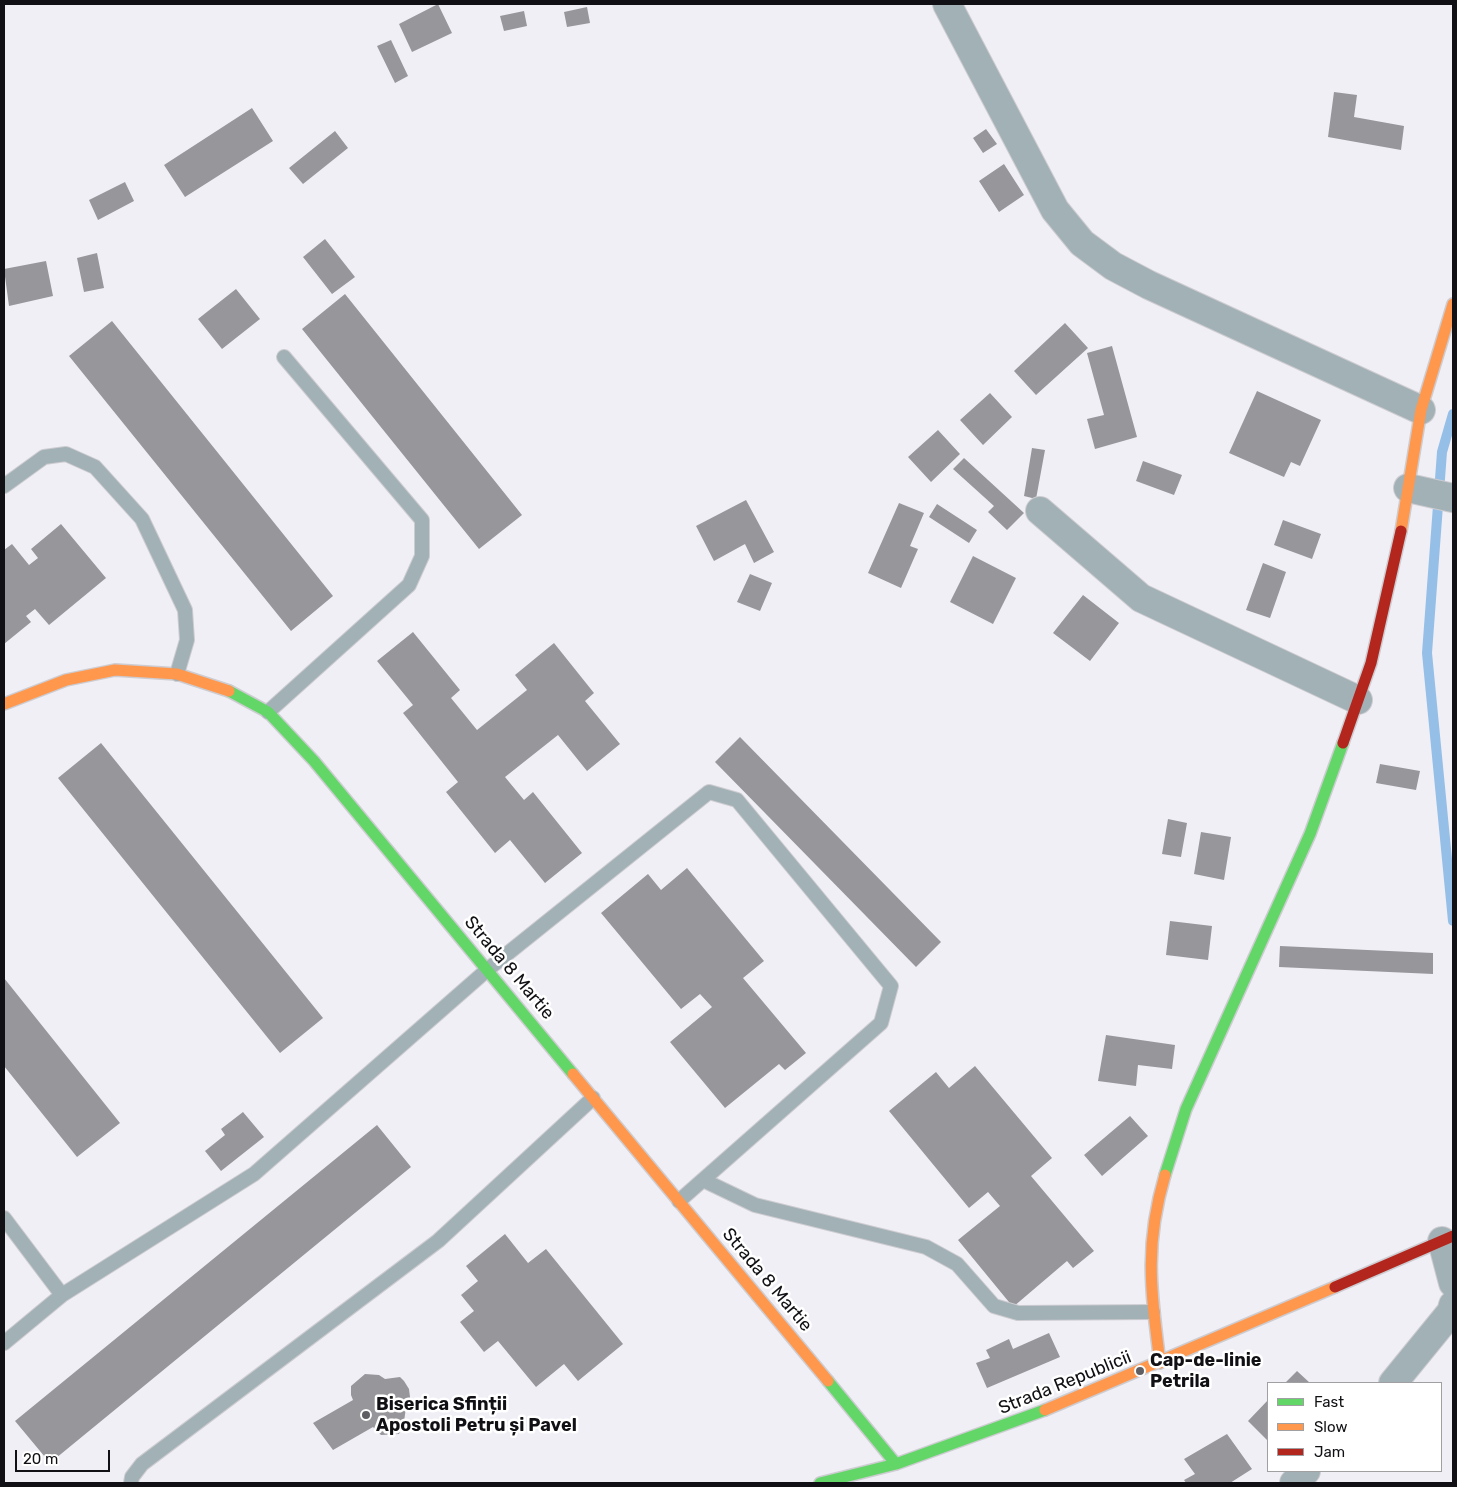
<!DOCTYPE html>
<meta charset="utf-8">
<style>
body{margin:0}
#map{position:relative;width:1457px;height:1487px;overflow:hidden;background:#f0eff6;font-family:Rubik,sans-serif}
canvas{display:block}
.frame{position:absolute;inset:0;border:5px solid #111014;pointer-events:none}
.legend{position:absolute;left:1267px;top:1382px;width:175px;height:90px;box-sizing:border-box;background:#fff;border:1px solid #a09fa1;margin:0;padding:6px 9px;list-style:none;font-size:15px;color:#111014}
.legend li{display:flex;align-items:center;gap:10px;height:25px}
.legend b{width:25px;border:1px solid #a09fa1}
.scale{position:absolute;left:15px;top:1450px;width:95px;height:22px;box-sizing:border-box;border:2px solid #111014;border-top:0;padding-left:6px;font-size:15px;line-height:18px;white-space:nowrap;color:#111014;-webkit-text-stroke:4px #fff;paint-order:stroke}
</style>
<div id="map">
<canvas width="1457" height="1487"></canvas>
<div class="frame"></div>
<ul class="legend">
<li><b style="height:6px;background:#63d668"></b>Fast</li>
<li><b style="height:6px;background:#ff974d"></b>Slow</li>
<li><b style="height:6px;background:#b3261e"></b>Jam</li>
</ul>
<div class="scale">20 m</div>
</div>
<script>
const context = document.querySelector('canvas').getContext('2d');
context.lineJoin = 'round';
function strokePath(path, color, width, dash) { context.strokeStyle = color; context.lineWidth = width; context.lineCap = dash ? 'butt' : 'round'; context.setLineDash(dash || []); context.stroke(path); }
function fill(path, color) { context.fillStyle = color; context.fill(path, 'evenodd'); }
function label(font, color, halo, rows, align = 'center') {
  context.font = font + ' Rubik,sans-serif'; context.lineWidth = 5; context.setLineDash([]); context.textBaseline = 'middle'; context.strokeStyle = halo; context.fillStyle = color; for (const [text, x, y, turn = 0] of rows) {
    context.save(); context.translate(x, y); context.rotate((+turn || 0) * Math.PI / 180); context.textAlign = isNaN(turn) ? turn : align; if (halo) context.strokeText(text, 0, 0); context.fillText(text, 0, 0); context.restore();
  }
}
const stream = new Path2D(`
 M1453 414 1442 452 1427 653 1453 921`);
const building = new Path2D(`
 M438 4 452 33 412 52 399 24Z
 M587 7 590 23 567 27 564 12Z
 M524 11 527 26 504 31 500 16Z
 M391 40 408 76 395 83 377 46Z
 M1334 92 1357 95 1354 117 1404 126 1401 150 1328 137Z
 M252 108 273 141 185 197 164 165Z
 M986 129 997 144 983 153 973 138Z
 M335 131 348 148 303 184 289 168Z
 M1004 164 1024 195 999 212 979 181Z
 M125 182 134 201 98 220 89 200Z
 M325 239 355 277 332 294 303 257Z
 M97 253 104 288 84 292 77 258Z
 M46 261 53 296 9 306 4 269Z
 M236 289 260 319 222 349 198 319Z
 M345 294 522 515 479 549 302 329Z
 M112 321 333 596 291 631 69 356Z
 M1065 323 1088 348 1036 395 1014 371Z
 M1112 346 1137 437 1095 449 1087 419 1104 415 1087 353Z
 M1257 391 1321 420 1300 466 1291 462 1284 477 1229 453Z
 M990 393 1012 417 983 445 960 420Z
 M938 430 960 454 931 482 908 457Z
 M1032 448 1045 450 1036 499 1024 496Z
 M964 458 1024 513 1007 530 988 512 994 506 953 469Z
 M1143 461 1182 475 1174 495 1136 481Z
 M746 500 774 552 754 563 745 544 714 561 696 526Z
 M899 503 924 513 910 546 918 549 901 588 868 573Z
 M937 504 977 530 969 543 929 517Z
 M1283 520 1321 534 1312 559 1274 545Z
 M61 524 106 578 49 625 35 609 26 616 31 622 4 644V550L12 544 29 565 38 558 31 549Z
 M973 556 1016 578 993 624 950 602Z
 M1263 563 1286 572 1270 618 1246 610Z
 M750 574 772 583 760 611 737 602Z
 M1083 595 1119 623 1090 661 1053 633Z
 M413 632 460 690 451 698 477 730 527 690 515 675 554 643 594 693 585 701 620 744 587 771 558 735 505 777 524 800 533 792 582 853 545 883 510 840 495 853 446 792 458 782 403 713 413 705 377 661Z
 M740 737 941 942 916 967 715 762Z
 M101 743 323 1018 280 1053 58 778Z
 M1380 764 1420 771 1416 790 1376 783Z
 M1168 819 1187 823 1181 857 1162 854Z
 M1201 832 1231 837 1224 880 1194 874Z
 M687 868 764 961 743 978 806 1053 785 1070 779 1064 725 1108 670 1042 712 1007 700 994 681 1009 601 913 648 874 661 890Z
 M1170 921 1212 926 1208 960 1166 955Z
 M1280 946 1433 953V974L1279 967Z
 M4 978 120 1123 77 1157 4 1066Z
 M1106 1035 1175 1045 1172 1069 1138 1065 1136 1086 1098 1081Z
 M975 1066 1052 1158 1031 1176 1094 1251 1073 1268 1067 1261 1013 1307 958 1240 1000 1206 988 1192 969 1208 889 1111 936 1072 949 1088Z
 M243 1112 264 1137 221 1171 205 1151 225 1135 221 1129Z
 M1130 1116 1148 1136 1102 1176 1084 1155Z
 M377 1125 411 1167 50 1463 15 1421Z
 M505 1234 528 1263 546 1249 623 1344 578 1381 564 1364 536 1387 498 1341 484 1352 460 1322 474 1311 461 1295 478 1281 466 1266Z
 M1049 1333 1060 1357 987 1388 976 1363 990 1358 986 1350 1009 1339 1013 1349Z
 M1297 1371 1310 1383H1285Z
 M365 1374 379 1375 385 1379 400 1377 404 1381 409 1389 411 1405 406 1407 404 1422 399 1434 381 1435 373 1427 333 1450 313 1423 353 1400 351 1395V1386Z
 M1268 1400V1441L1248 1421Z
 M1227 1434 1252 1469 1230 1483H1186L1184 1480 1195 1474 1184 1459Z`);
const lane = new Path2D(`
 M4 486 44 457 66 454 95 467 142 519 185 610 187 640 177 674
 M268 712 409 585 422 556V520L284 357
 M703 1180 755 1205 926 1247 957 1264 994 1306 1018 1313 1153 1312
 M4 1218 62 1295
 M4 1343 62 1295 254 1174 487 970 709 792 737 800 891 986 881 1023 679 1201
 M131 1483 132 1477 142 1464 438 1241 593 1098`);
const street = new Path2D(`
 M947 4 1055 210 1082 243 1113 266 1149 285 1421 410
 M1408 488 1453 498
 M1040 511 1141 598 1358 700
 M1442 1241 1453 1283
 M1393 1383 1451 1312 1453 1305
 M1294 1483 1306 1471`);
const fast = new Path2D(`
 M229 691 268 712 314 761 573 1074
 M1165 1175 1186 1109 1310 834 1343 743
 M828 1381 896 1464
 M820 1483 896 1464 1045 1410`);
const slow = new Path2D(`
 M1401 531 1421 410 1453 304
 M4 704 66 680 115 670 177 674 229 691
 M573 1074 828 1381
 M1160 1363C1151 1291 1144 1246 1165 1175
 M1045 1410 1335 1287`);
const jam = new Path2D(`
 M1343 743 1371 663 1401 531
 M1335 1287 1453 1236`);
const markers = [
 [1140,1371,5,"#5f5e63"],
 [366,1415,5,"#5f5e63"]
];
const streetNames = [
 ["Strada 8 Martie",509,968,50],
 ["Strada 8 Martie",767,1280,50],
 ["Strada Republicii",1065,1383,-22]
];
const poiNames = [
 ["Cap-de-linie",1150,1361],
 ["Petrila",1150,1382],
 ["Biserica Sfinții",376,1405],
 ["Apostoli Petru și Pavel",376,1426]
];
strokePath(stream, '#96bfe7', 10);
fill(building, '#97969b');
strokePath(lane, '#cdccd1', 16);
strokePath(street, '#cdccd1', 30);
strokePath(fast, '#cdccd1', 14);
strokePath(slow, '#cdccd1', 14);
strokePath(jam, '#cdccd1', 14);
strokePath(lane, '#a2b1b5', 14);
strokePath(street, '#a2b1b5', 28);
strokePath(fast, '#63d668', 11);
strokePath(slow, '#ff974d', 11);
strokePath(jam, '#b3261e', 11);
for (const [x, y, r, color] of markers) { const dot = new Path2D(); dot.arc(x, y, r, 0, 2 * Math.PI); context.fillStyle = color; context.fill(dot); strokePath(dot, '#fff', 2); }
label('18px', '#111014', '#fff', streetNames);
label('bold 18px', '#111014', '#fff', poiNames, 'left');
</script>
